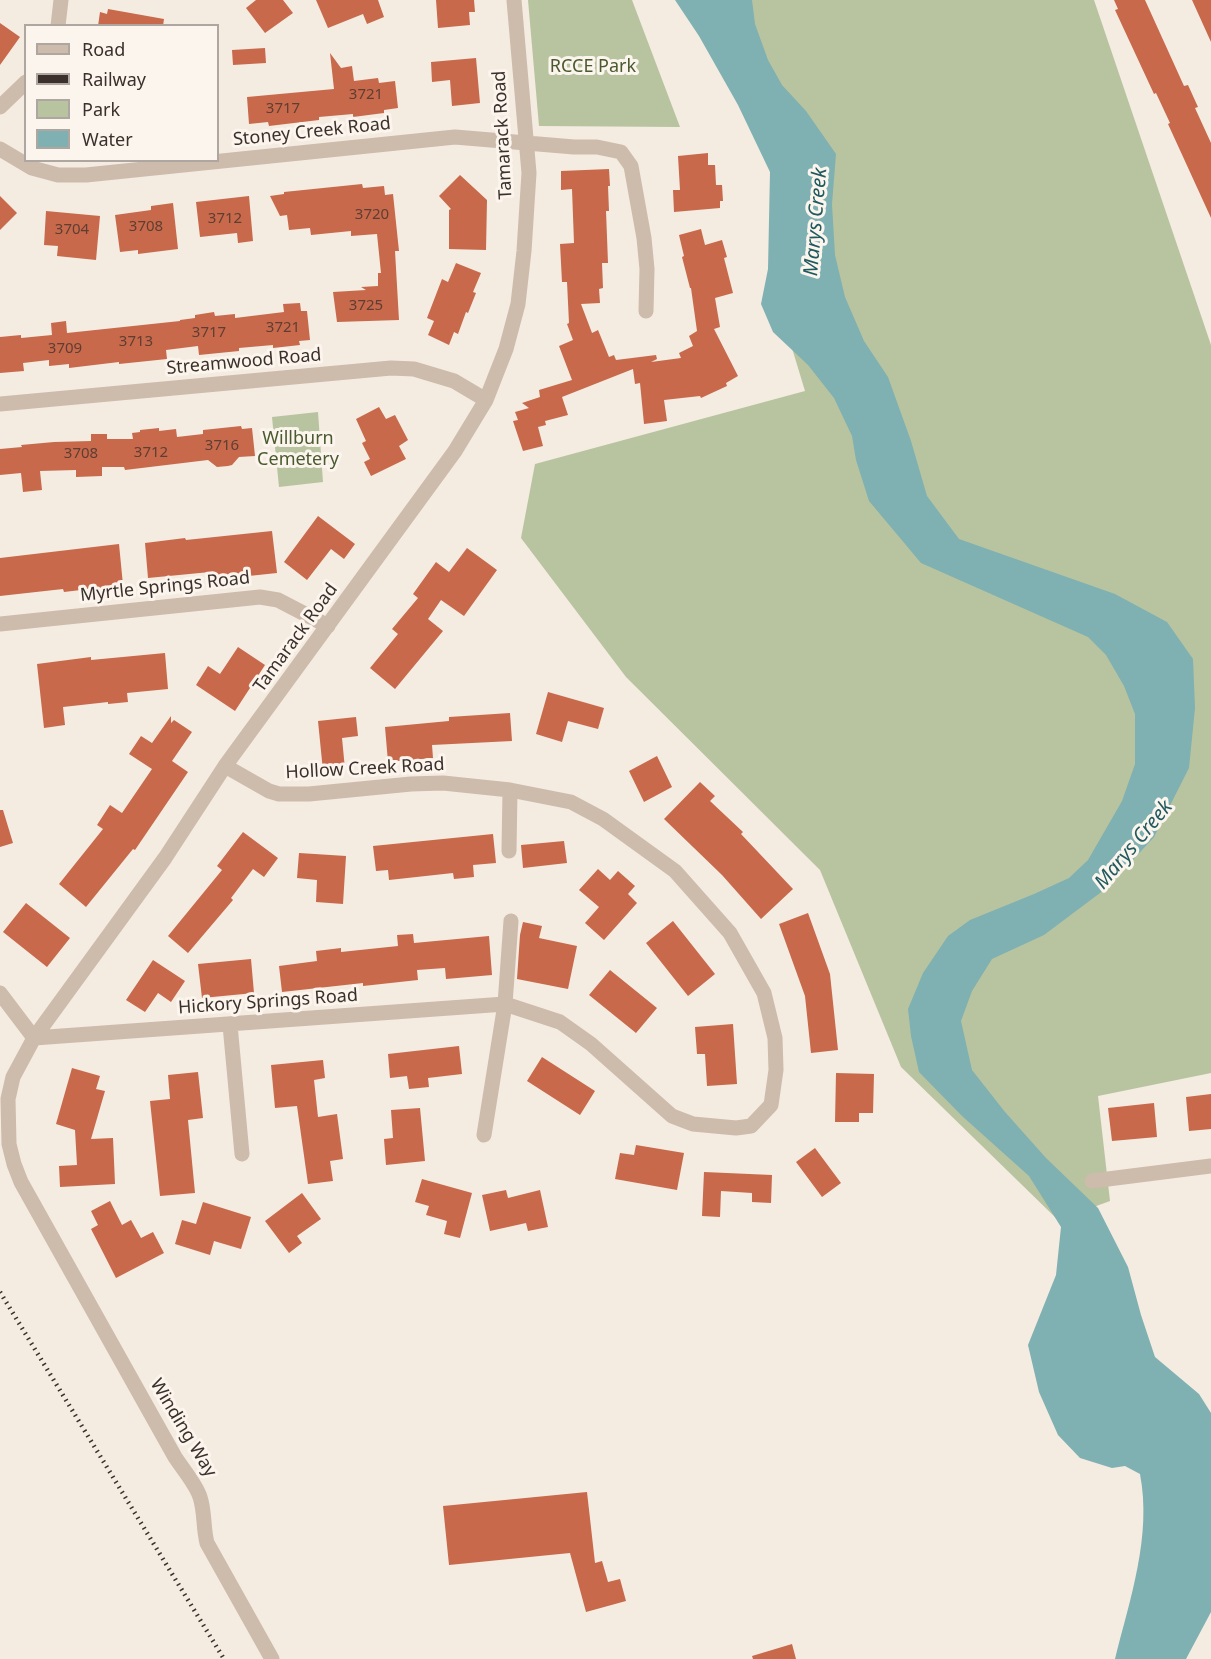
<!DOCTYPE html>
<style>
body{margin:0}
#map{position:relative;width:1211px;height:1659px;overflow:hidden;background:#f4ebe1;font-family:"Noto Sans",sans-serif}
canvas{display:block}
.legend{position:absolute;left:24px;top:24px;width:195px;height:138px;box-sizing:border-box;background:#fbf5ee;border:2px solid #aea6a0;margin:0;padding:8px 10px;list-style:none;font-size:18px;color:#3b302b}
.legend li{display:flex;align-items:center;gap:12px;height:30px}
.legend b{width:30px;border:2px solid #aea6a0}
</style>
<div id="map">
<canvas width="1211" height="1659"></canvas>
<ul class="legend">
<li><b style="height:8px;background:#cdbbac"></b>Road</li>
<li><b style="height:8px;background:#3b302b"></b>Railway</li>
<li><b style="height:16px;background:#b8c4a0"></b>Park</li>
<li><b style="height:16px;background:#7fb0b2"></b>Water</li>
</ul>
</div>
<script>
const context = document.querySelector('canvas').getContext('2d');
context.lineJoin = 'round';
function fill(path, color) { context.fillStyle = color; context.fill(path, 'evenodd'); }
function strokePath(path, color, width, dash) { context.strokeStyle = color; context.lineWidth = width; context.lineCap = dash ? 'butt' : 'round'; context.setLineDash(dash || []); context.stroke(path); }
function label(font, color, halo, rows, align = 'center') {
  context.font = font + ' "Noto Sans",sans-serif'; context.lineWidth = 6; context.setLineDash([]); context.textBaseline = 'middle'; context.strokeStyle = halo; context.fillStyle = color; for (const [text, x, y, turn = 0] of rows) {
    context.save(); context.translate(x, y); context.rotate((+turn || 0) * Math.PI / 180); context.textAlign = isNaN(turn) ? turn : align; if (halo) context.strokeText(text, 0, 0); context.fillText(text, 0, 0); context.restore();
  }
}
const green = new Path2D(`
 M528 0H632L680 127 539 126Z
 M713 0H1094L1211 345V1073L1098 1096 1110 1201 1058 1220 901 1067 820 870 626 677 521 538 535 464 805 391 768 269 782 179Z
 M318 412 323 482 279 487 272 417Z`);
const water = new Path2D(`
 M675 0H752L755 24 768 60 782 85 806 111 836 154 832 204 835 255 845 297 864 341 888 377 911 441 927 496 959 539 1115 594 1167 622 1193 659 1195 708 1189 768 1154 837 1108 887 1044 935 992 959 972 991 961 1021 972 1070 1005 1112 1046 1158 1098 1208 1128 1267 1141 1315 1155 1357 1199 1394 1211 1413V1612L1186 1659H1115C1130 1599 1152 1536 1140 1474L1125 1466 1112 1468 1080 1458 1058 1435 1039 1392 1028 1345 1056 1275 1061 1227 1029 1176 962 1116 919 1072 911 1036 908 1009 923 973 948 936 970 920 1034 894 1069 878 1088 860 1122 801 1135 764V714L1124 686 1106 655 1088 637 921 563 869 501 856 460 852 436 834 398 808 365 773 332 761 304 768 269 770 172 738 105 699 36Z`);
const building = new Path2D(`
 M256 0H283L293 13 265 33 246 8Z
 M316 0H378L384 17 367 24 363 14 328 28Z
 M436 0H474L475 12H469L470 25 438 28Z
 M1114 0H1145L1184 86 1188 85 1198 107 1195 108 1211 143V218L1168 124 1170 123 1156 93 1154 94 1115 10 1118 9Z
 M1192 0H1211V42Z
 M108 9 164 19 163 26H98L100 12 107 14Z
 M0 23 20 37 0 65Z
 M265 48 266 63 233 65 232 50Z
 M330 53 341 68 352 66 354 81 378 78 379 83 395 81 398 108 384 110V113L353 117V114L319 117V120L269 126 268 122 249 124 247 97 334 89Z
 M476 58 480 103 452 106 450 80 432 82 431 62Z
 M708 153V165H715L716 185H722L723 201H720V208L674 212 673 190H680L678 156Z
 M609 169 610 186H608L609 211H606L608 263H602L603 288 599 289 600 303 581 304 592 333 598 330 609 357 614 355 616 360 656 355 657 359 651 362 681 358 679 353 693 346 689 336 697 331 691 288H690L682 257 684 256 679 235 701 229 705 245 722 240 727 257 724 258 733 293 715 298 720 327 714 329 738 376 726 383 727 386 701 398 700 396 664 400 667 421 644 424 640 383 635 384 633 369 562 397 568 415 545 421 546 425 538 427 543 446 523 451 513 421 518 420 515 412 529 408 522 403 540 397 539 390 572 380 559 346 573 340 567 324 569 323 567 282H562L560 244 574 243 572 189 561 190V171Z
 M460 175 487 200 486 250 449 249V210L451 209 439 196Z
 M362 184 363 188 384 186 385 195 393 194 399 251H395L399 320 337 322 333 292 366 290 361 287 378 286V273H381L377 234 351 236V231L311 235 310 228 289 230 287 215 280 216 270 196 284 194V192Z
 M0 196 17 213 0 230Z
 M249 196 253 241 238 243 237 233 200 237 196 202Z
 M173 203 178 249 138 254V250L120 252 115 215 151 210V206Z
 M46 211 100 216 96 260 57 256 58 246 44 245Z
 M456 263 481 273 473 292 476 293 468 313 466 312 458 334 454 332 449 345 428 335 434 321 427 318 442 279 448 282Z
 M300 303 301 311H307L310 340 299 341 300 345 273 348V345L239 348V351L199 355 198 346 166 350 167 359 119 364V362L69 368V364L49 366V360L23 363 24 371 0 373V337L21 335V338L52 335 51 323 66 321 67 333 180 321V320L195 318V315L214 312 215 316 235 314V318L284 312 283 304Z
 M379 407 386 419 395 415 408 440 399 446 406 459 371 476 364 462 370 459 362 443 366 441 356 419Z
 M241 426 242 429 252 428 255 456 239 457 232 465 228 466 217 467 208 460 125 470 124 467H102V476L76 477V470L40 471 42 490 23 492 21 473 0 475V449L22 447 21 445 54 442 91 441V434H107V439H133L132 433 140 432V430L159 428V431L176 429 177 437 203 434V430Z
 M318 516 355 544 344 559 331 549 307 580 284 562Z
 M272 531 277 573 211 580 210 572 148 578 145 543 185 538 186 540Z
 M119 544 123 585 64 592 63 589 0 596V558Z
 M467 548 497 570 464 616 441 600 428 619 443 631 395 689 370 668 398 634 392 629 418 598 413 594 436 562 449 572Z
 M238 647 265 665 235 711 196 685 208 666 220 674Z
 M165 653 168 689 127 693 128 702 108 704V702L63 707 65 725 44 728 37 664 91 657V660Z
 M548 692 604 708 598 729 568 721 562 742 536 734Z
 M510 713 512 741 432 745 433 758 388 762 385 727 449 721V717Z
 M171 716V723L174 720 192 732 172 761 188 772 135 850 133 849 86 907 59 884 103 829 97 825 110 805 122 813 152 769 129 754 141 736 152 743Z
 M356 717 358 736 342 738 345 769 323 771 318 721Z
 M657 756 672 787 644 802 629 771Z
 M700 782 715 796 710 801 743 832 741 834 793 889 761 919 722 875 664 819Z
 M0 810H3L13 843 0 847Z
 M243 832 278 858 264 877 253 869 231 898 233 900 188 953 168 936 222 870 217 866Z
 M493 834 496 863 473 865 474 877 454 879 453 873 389 880 388 870 376 871 373 846Z
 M564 841 567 863 523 868 521 845Z
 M299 853 346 856 343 904 316 902 317 880 297 878Z
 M598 869 610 880 618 871 635 886 628 894 637 903 604 940 585 923 599 907 579 890Z
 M26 903 70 938 47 967 3 932Z
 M808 913 830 974 838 1050 811 1053 805 996 779 924Z
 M673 921 715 974 688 996 646 943Z
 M523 922 542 926 539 938 577 946 568 989 517 979 520 935Z
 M413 934 414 943 489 936 492 975 446 979 445 968 417 970 418 980 363 986V983L282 992 279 966 317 961 316 951 341 948V952L398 946 397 935Z
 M251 959 254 993 202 998 198 964Z
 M153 960 185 981 171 1002 158 993 145 1012 126 1000Z
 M610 970 657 1008 636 1033 589 995Z
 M733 1024 737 1084 707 1086 705 1054H697L695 1027Z
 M459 1046 462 1074 428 1078 429 1087 409 1089 407 1076 390 1078 388 1054Z
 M542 1057 595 1091 580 1115 527 1081Z
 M323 1060 325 1078 314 1080 318 1117 337 1114 343 1159 330 1161 333 1181 308 1184 297 1106 275 1108 271 1065Z
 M72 1068 100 1076 96 1089 105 1091 91 1139 113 1138 115 1184 60 1187 59 1166 77 1165 75 1130 56 1124Z
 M198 1072 203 1118 188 1120 195 1193 160 1196 150 1101 170 1099 168 1075Z
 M836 1073 874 1074 873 1113H859V1122H835Z
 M1211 1094V1129L1189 1131 1186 1097Z
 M1154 1103 1157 1137 1112 1141 1108 1108Z
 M420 1108 425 1161 386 1165 384 1139 393 1138 391 1110Z
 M636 1145 684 1153 677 1190 615 1179 620 1153 634 1155Z
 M815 1148 841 1183 822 1197 796 1162Z
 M704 1172 772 1175 771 1203 752 1202V1193L721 1191 720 1217 702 1216Z
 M422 1179 472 1193 460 1238 444 1234 447 1221 426 1215 429 1206 415 1202Z
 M506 1190 508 1198 540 1190 548 1227 528 1231 526 1223 490 1231 482 1195Z
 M302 1193 321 1219 297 1236 302 1243 289 1253 265 1221Z
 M110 1201 122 1225 131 1220 141 1238 153 1232 164 1253 116 1278 91 1229 98 1225 91 1211Z
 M203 1202 251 1217 241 1249 214 1241 210 1255 175 1244 182 1220 196 1224Z
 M587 1492 595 1563 602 1561 608 1582 620 1579 626 1601 586 1612 570 1553 449 1565 443 1506Z
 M792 1644 796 1659H753L752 1656Z`);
const minor = new Path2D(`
 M58 26 61 0
 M0 107 26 82
 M0 149 32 168 58 175H86L455 137 574 147H597L621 152 631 166 644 238 647 269 646 311
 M0 404 391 368 414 369 454 381 486 400
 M0 624 260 597 278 600 328 626
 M509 851 510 790
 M0 993 34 1038 505 1004 560 1022 591 1044 672 1116 693 1124 736 1128 751 1126 771 1105 776 1070 775 1038 764 993 730 933 675 871 603 819 571 802 510 790 443 783 411 784 309 794H279L269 791 225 766
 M230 1025 242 1154
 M484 1135 505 1004 511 921
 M1092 1181 1211 1166
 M272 1659 207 1543C203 1528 205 1512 200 1497 196 1484 182 1468 175 1457L21 1182 14 1164 9 1144 8 1099 13 1077 34 1038 165 858 225 766 455 451 486 400 506 349 518 304 524 251 529 173 514 0`);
const rail = new Path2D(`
 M0 1292 224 1659`);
const numberNames = [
 ["3721",366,95],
 ["3717",283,109],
 ["3720",372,215],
 ["3712",225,219],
 ["3708",146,227],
 ["3704",72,230],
 ["3725",366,306],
 ["3721",283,328],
 ["3717",209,333],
 ["3713",136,342],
 ["3709",65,349],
 ["3716",222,446],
 ["3712",151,453],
 ["3708",81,454]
];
const parkNames = [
 ["RCCE Park",593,67],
 ["Willburn",298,439],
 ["Cemetery",298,460]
];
const streetNames = [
 ["Stoney Creek Road",312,132,-6],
 ["Tamarack Road",503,135,-93],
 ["Streamwood Road",244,362,-5],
 ["Myrtle Springs Road",165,587,-6],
 ["Tamarack Road",296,638,-54],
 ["Hollow Creek Road",365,769,-3],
 ["Hickory Springs Road",268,1002,-4],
 ["Winding Way",183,1428,59]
];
const waterNames = [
 ["Marys Creek",816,222,-85],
 ["Marys Creek",1134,845,-50]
];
fill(green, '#b8c4a0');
fill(water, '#7fb0b2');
fill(building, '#c8694b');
strokePath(minor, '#cdbbac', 15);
strokePath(rail, '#3b302b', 4.5, [1.5, 4.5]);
label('15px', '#5e3e33', null, numberNames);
label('18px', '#4a5a2e', '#fbf5ee', parkNames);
label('18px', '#3b302b', '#fbf5ee', streetNames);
label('italic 20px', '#1f5a5e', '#fbf5ee', waterNames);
</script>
